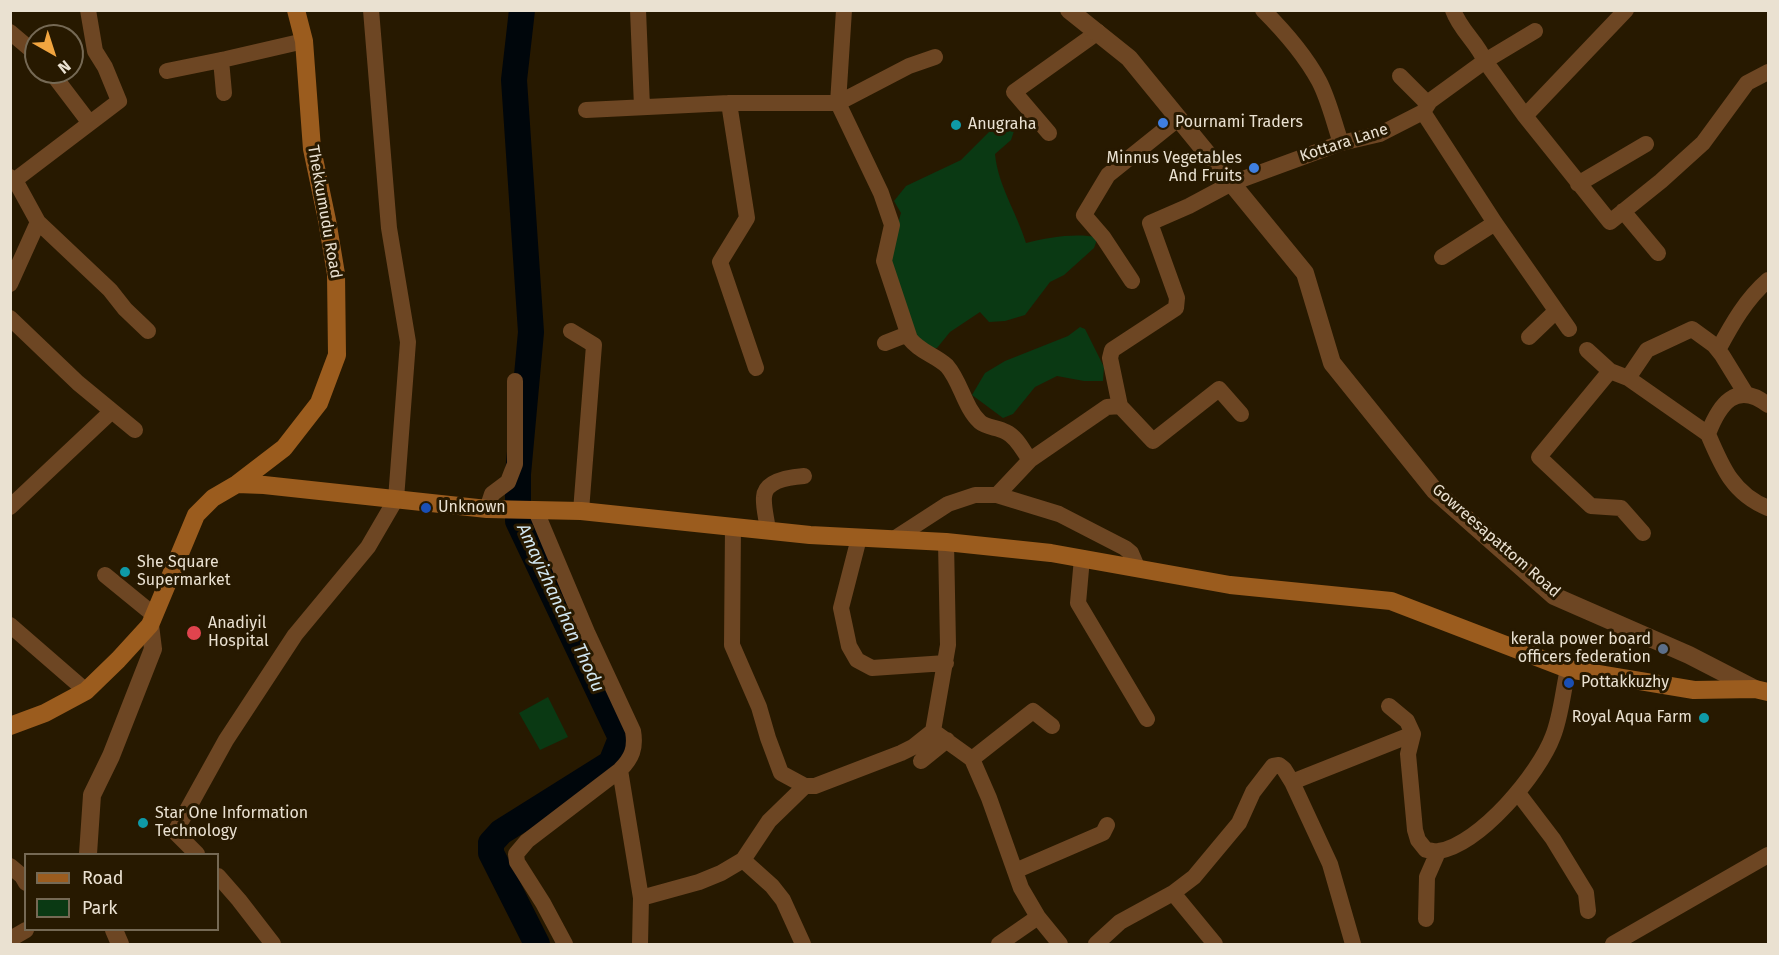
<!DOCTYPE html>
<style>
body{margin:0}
#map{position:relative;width:1779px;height:955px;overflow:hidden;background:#271900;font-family:"Fira Sans",sans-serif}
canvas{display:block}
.frame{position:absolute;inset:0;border:12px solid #eae1d1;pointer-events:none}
.legend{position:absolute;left:24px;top:853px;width:195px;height:78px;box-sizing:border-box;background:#271900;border:2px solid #756954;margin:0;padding:8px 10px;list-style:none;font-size:18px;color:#eae1d1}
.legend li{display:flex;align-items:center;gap:12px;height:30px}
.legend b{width:30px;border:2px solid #756954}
.north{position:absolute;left:24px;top:24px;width:60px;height:60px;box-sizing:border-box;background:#271900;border:2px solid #756954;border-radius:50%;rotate:141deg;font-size:16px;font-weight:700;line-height:24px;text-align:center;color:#eae1d1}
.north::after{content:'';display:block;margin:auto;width:21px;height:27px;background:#f1a540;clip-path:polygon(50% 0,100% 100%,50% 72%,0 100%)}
</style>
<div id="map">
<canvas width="1779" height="955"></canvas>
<div class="frame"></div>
<ul class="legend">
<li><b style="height:8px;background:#9b5c1e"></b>Road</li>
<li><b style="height:16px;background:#0a3913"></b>Park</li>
</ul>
<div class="north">N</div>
</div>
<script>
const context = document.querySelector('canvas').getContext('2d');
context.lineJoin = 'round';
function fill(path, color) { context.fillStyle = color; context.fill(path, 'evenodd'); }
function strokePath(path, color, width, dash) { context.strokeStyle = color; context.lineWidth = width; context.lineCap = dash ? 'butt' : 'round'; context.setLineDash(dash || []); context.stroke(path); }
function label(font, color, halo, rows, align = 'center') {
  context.font = font + ' "Fira Sans",sans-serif'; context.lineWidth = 6; context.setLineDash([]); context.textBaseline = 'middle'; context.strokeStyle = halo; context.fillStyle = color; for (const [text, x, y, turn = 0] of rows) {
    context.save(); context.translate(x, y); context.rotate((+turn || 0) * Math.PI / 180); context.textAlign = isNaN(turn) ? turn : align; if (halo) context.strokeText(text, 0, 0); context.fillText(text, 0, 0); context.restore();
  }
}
const green = new Path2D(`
 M995 126 1014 131 1011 140 995 154C998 186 1017 213 1026 243 1049 237 1074 233 1098 237L1094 248 1064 275 1050 282 1025 315 1005 321 989 322 980 312 950 332 937 348H919L891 293V248L901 213 894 201 906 186 961 160Z
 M1080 327 1085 329 1104 367 1103 381H1084L1057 376 1035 387 1013 414 1003 418 972 395 985 373 1005 361 1068 336Z
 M548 697 568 737 540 750 519 713Z`);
const river = new Path2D(`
 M522 10 514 80 531 332 518 474V521L621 738 611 763 501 832 491 843V853L537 944`);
const minor = new Path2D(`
 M638 10 642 107
 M1263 10C1284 31 1305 55 1319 81 1329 100 1334 123 1341 143
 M1535 31 1485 61 1525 116 1610 222 1661 181 1703 143 1747 83 1768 72
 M10 32 36 54
 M221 60 224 93
 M167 71 226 59 304 41
 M51 72 89 122
 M1400 76 1428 104
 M838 103 909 66 935 57
 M838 103 844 10
 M586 110 729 103
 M1423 112 1495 223 1569 329
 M1525 116 1626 10
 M1049 133 1014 92 1098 32
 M10 177 15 180 38 222 10 284
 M15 180 119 101 105 67 95 51 88 10
 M1578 184 1646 144
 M1623 211 1658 253
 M38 222 110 290 125 309 148 331
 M1442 257 1495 223
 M1132 281 1103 237 1084 215 1108 175 1179 118
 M10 318 78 383 135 430
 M571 331 594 345 581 511
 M1529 337 1555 312
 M885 343 908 334
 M1587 350 1610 371
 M1718 350C1732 324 1746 299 1768 280
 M756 368 720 262 747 218 729 103H838L881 193 892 225 884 261 910 339C920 352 935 355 947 366 961 382 964 407 980 422 987 428 998 427 1006 432 1017 437 1023 451 1030 460
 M1628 378 1647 350 1692 329 1714 345 1722 355 1746 394
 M1768 405C1736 380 1719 405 1708 434 1722 467 1733 494 1768 508
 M1120 406 1110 358 1112 350 1176 308 1177 298 1150 223 1189 206 1232 183 1341 143 1380 134 1423 112 1430 101 1485 61C1477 42 1460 30 1453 10
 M997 495 1059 514 1125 548 1131 553 1137 567
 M10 507 112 411
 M487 509 492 494 508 482 515 464V381
 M536 511 587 632 633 731C636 748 632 758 620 770L527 841 516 854 517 862 543 903 565 944
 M733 527 732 645 759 707 768 738 781 773 805 786H815L901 753 913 747 933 731
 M768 531C767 520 763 507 764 497 765 480 791 477 804 476
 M1643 533 1621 508 1591 506 1539 457 1610 371 1628 378 1708 434
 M859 538 841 608 849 646 857 660 872 668 946 663
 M894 539 948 504 975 495H997L1030 460 1107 407 1120 406 1153 441 1219 389 1241 414
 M946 542 948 645 933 731 972 759 989 798 1021 888 1038 917 1060 944
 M1082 558 1078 603 1147 719
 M105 575 154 615
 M10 625 86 691
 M1389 706 1407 721 1413 734 1408 754 1415 830 1418 840 1426 850C1430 850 1435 852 1439 851 1480 844 1539 774 1553 736 1561 716 1563 691 1568 669
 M972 759 1033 711 1052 726
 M921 761 947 740
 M620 770 641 898 699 882 721 873 743 860 769 821 805 786
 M1292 782 1413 734
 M1518 793 1553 839 1586 893 1588 911
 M197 854 175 832 226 740 295 635 368 547 396 499 408 342 389 228 371 10
 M743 860 772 886 783 900 803 944
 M10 866 22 876 26 883
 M1015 871 1103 833 1107 825
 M218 876 239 900 273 944
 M1173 893 1215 944
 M1426 919 1427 877 1438 852
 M10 942 14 937 26 930
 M640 944 641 898
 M999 944 1038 917
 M1096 944 1120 922 1173 893 1194 877 1239 823 1253 792 1273 766 1279 765 1284 769 1292 782 1330 864 1353 944
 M1613 944 1768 855`);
const tertiary = new Path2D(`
 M1069 10 1129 58 1305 273 1332 363 1435 491 1554 596 1689 655 1755 689
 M88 854 92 795 111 756 153 649 150 625
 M114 930 120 944`);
const secondary = new Path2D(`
 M237 484 264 485 487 509 581 511 810 535 946 542 1051 553 1230 585 1391 601 1568 669 1694 690 1755 689 1768 692
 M10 726 45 713 86 691 118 660 150 625 196 515 213 498 237 484 284 448 319 403 337 355 336 274 327 220 312 149 304 41 296 10`);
const markers = [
 [1163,123,6,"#3f7fe0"],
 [956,125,6,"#0f9aa8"],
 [1254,168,6,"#3f7fe0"],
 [426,508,6,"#1a4fb4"],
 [125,572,6,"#0f9aa8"],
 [194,633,8,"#e0444e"],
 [1663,649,6,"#5c6f8a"],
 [1569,683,6,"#1a4fb4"],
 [1704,718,6,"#0f9aa8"],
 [143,823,6,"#0f9aa8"]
];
const poiNames = [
 ["Pournami Traders",1175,123],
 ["Anugraha",968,125],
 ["Minnus Vegetables",1242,159,"right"],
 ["And Fruits",1242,177,"right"],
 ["Unknown",438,508],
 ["She Square",137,563],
 ["Supermarket",137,581],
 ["Anadiyil",208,624],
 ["Hospital",208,642],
 ["kerala power board",1651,640,"right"],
 ["officers federation",1651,658,"right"],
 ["Pottakkuzhy",1581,683],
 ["Royal Aqua Farm",1692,718,"right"],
 ["Star One Information",155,814],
 ["Technology",155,832]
];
const streetNames = [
 ["Kottara Lane",1344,143,-18],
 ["Thekkumudu Road",324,212,80],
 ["Gowreesapattom Road",1496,541,41]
];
const waterNames = [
 ["Amayizhanchan Thodu",560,608,65]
];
fill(green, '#0a3913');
strokePath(river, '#00060b', 26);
strokePath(minor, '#6d4623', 16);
strokePath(tertiary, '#6d4623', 18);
strokePath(secondary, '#9b5c1e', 18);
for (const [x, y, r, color] of markers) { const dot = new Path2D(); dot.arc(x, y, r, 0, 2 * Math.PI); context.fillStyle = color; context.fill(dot); strokePath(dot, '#271900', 2); }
label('16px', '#eae1d1', '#271900', poiNames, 'left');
label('16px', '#eae1d1', '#271900', streetNames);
label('italic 18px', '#d2e7f1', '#271900', waterNames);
</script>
